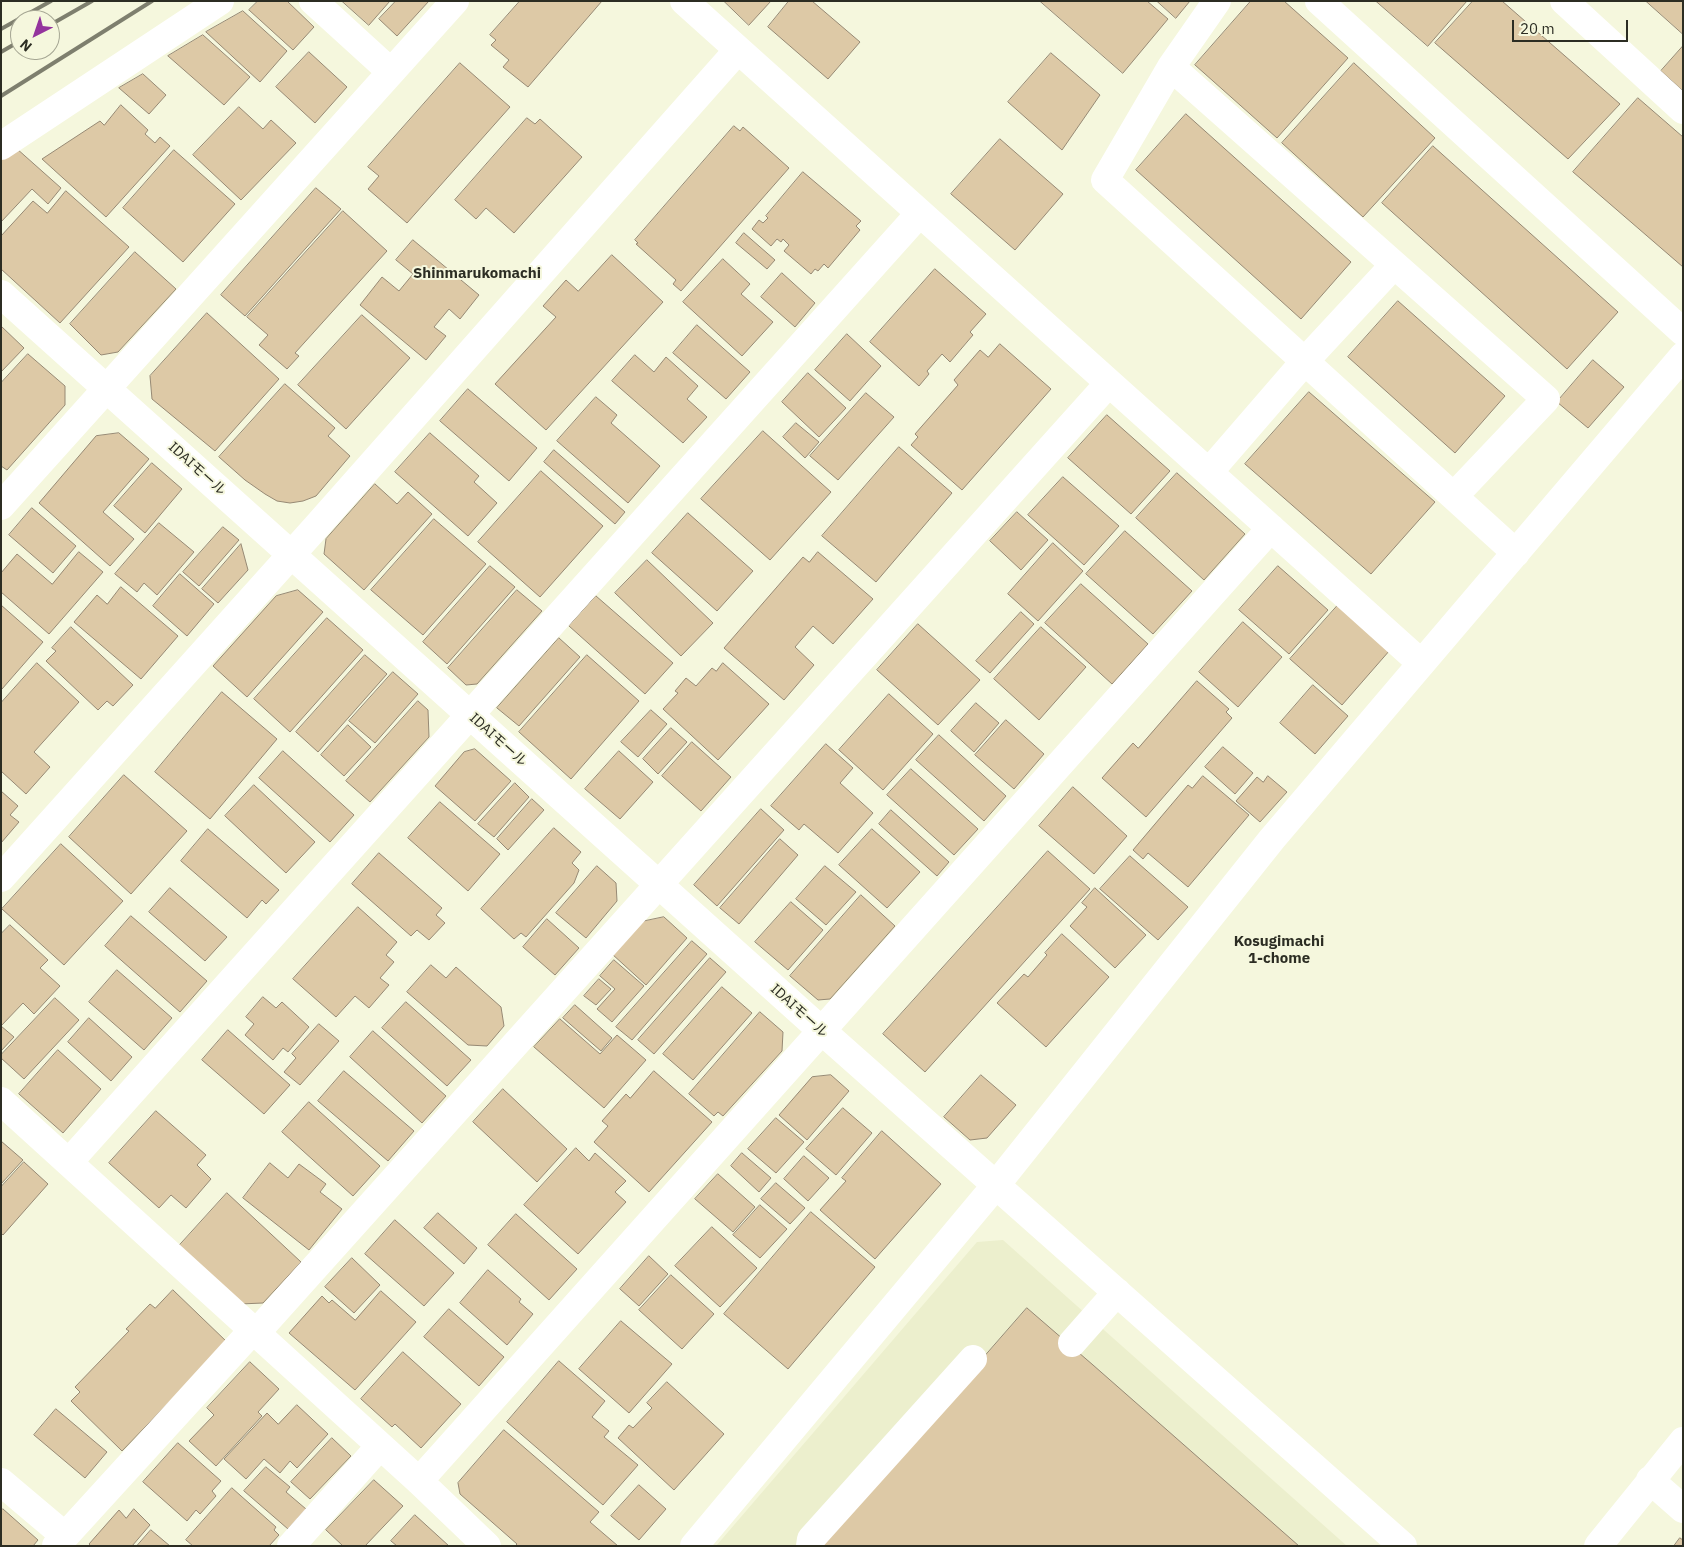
<!DOCTYPE html>
<meta charset="utf-8">
<style>
body{margin:0}
#map{position:relative;width:1684px;height:1547px;overflow:hidden;background:#f5f7dd;font-family:"IBM Plex Sans",sans-serif}
canvas{display:block}
.frame{position:absolute;inset:0;border:2px solid #2c2d23;pointer-events:none}
.north{position:absolute;left:10px;top:10px;width:50px;height:50px;box-sizing:border-box;background:#f5f7dd;border:1px solid #a5a693;border-radius:50%;rotate:221deg;font-size:14px;font-weight:700;line-height:20px;text-align:center;color:#2c2d23}
.north::after{content:'';display:block;margin:auto;width:18px;height:22px;background:#94349d;clip-path:polygon(50% 0,100% 100%,50% 72%,0 100%)}
.scale{position:absolute;left:1512px;top:20px;width:116px;height:22px;box-sizing:border-box;border:2px solid #2c2d23;border-top:0;padding-left:6px;font-size:15px;line-height:18px;white-space:nowrap;color:#2c2d23;-webkit-text-stroke:4px #f5f7dd;paint-order:stroke}
</style>
<div id="map">
<canvas width="1684" height="1547"></canvas>
<div class="frame"></div>
<div class="north">N</div>
<div class="scale">20 m</div>
</div>
<script>
const context = document.querySelector('canvas').getContext('2d');
context.lineJoin = 'round';
function fill(path, color) { context.fillStyle = color; context.fill(path, 'evenodd'); }
function strokePath(path, color, width, dash) { context.strokeStyle = color; context.lineWidth = width; context.lineCap = dash ? 'butt' : 'round'; context.setLineDash(dash || []); context.stroke(path); }
function label(font, color, halo, rows, align = 'center') {
  context.font = font + ' "IBM Plex Sans","Noto Sans JP",sans-serif'; context.lineWidth = 4; context.setLineDash([]); context.textBaseline = 'middle'; context.strokeStyle = halo; context.fillStyle = color; for (const [text, x, y, turn = 0] of rows) {
    context.save(); context.translate(x, y); context.rotate((+turn || 0) * Math.PI / 180); context.textAlign = isNaN(turn) ? turn : align; if (halo) context.strokeText(text, 0, 0); context.fillText(text, 0, 0); context.restore();
  }
}
const built = new Path2D(`
 M1003 1240 1095 1322 1347 1546H716L977 1242Z`);
const building = new Path2D(`
 M258 1H287L314 27 293 50 249 10Z
 M342 1H390L369 25Z
 M396 1H429L397 36 379 19Z
 M520 1H602L528 87 503 67 509 60 491 45 496 40 490 35Z
 M724 1H771L749 25Z
 M789 1H812L860 42 828 79 768 27Z
 M1040 1H1147L1168 19 1123 73Z
 M1157 1H1190L1176 18Z
 M1251 1H1284L1348 58 1277 138 1195 65Z
 M1376 1H1467L1428 46Z
 M1473 1H1502L1620 104 1568 159 1435 43Z
 M1646 1H1683V34Z
 M243 11 287 51 260 82 206 32Z
 M203 35 250 77 224 105 168 56Z
 M1683 46V91L1661 71Z
 M309 52 347 87 315 123 276 87Z
 M1051 53 1100 95 1062 150 1008 102Z
 M460 63 510 107 407 223 368 189 379 176 368 167Z
 M1354 63 1435 138 1363 217 1282 143Z
 M143 74 166 95 149 114 119 88Z
 M1638 98 1683 137V267L1573 172Z
 M121 105 148 130 145 134 155 143 160 137 170 146 106 217 42 159 100 121 104 125Z
 M239 107 263 129 271 120 296 143 241 200 193 155Z
 M1186 114 1351 262 1301 319 1136 170Z
 M527 118 535 124 540 119 582 157 514 233 486 208 476 219 455 200Z
 M734 126 740 131 743 127 789 168 681 291 673 284 676 280 636 244 638 243 635 240Z
 M1000 139 1063 194 1015 250 951 194Z
 M1433 146 1618 312 1567 369 1382 203Z
 M16 148 61 188 48 204 32 189 1 222V157Z
 M174 150 235 204 183 262 123 208Z
 M803 172 861 221 856 226 860 230 828 268 824 264 818 271 815 269 811 274 784 251 789 245 783 239 781 242 777 239 771 246 752 229 759 220 763 223 768 218 766 216Z
 M316 188 341 209 245 316 221 295Z
 M66 191 129 247 60 323 1 269V236L33 201 47 213Z
 M343 211 387 251 295 353 299 356 287 369 259 345 268 335 247 317Z
 M744 233 775 260 767 269 736 243Z
 M413 240 479 295 460 319 449 309 434 327 446 336 426 360 360 305 382 277 399 291 413 274 396 260Z
 M135 252 176 289 118 352 101 355 70 324Z
 M612 255 663 302 546 430 495 384 556 317 543 306 566 280 578 291Z
 M723 259 750 284 741 294 773 322 742 356 683 302Z
 M935 269 986 314 970 332 973 335 950 362 942 354 927 371 929 374 919 386 870 342Z
 M782 273 815 303 795 327 761 297Z
 M1398 301 1505 396 1455 453 1348 357Z
 M207 313 279 379 215 451 152 399 150 376Z
 M362 315 410 358 346 429 298 385Z
 M697 325 750 372 726 399 673 353Z
 M1 326 24 348 1 372Z
 M847 334 881 366 850 401 815 370Z
 M1000 344 1051 389 962 490 911 445 918 437 915 434 958 385 954 380 980 350 988 357Z
 M28 354 65 386V405L7 470 1 466V383Z
 M635 355 654 372 666 357 698 386 687 399 707 417 683 443 612 381Z
 M1593 360 1624 387 1588 428 1557 402Z
 M808 373 846 408 819 437 782 402Z
 M285 384 335 428 328 436 350 456 316 496 303 501 290 503 277 501 265 494 245 480 219 457Z
 M468 389 537 448 509 481 440 421Z
 M1309 392 1435 502 1371 574 1245 464Z
 M866 393 894 417 838 480 810 456Z
 M596 397 617 415 611 423 660 466 628 503 557 441Z
 M1107 415 1170 471 1131 514 1068 458Z
 M796 423 819 442 805 458 783 437Z
 M763 431 831 492 770 560 701 499Z
 M119 433 149 459 103 512 134 539 110 566 39 503 96 436Z
 M430 433 479 476 474 482 497 503 468 536 395 472Z
 M899 447 952 493 876 582 822 536Z
 M554 450 625 512 615 524 544 462Z
 M152 463 182 489 145 533 114 506Z
 M541 471 603 526 540 597 478 542Z
 M1177 473 1245 534 1204 580 1136 518Z
 M1063 477 1119 526 1084 565 1028 515Z
 M375 484 397 504 408 492 432 514 364 590 324 554 326 539Z
 M32 508 76 546 53 573 9 535Z
 M1017 512 1048 540 1021 570 990 541Z
 M688 513 753 571 717 611 652 553Z
 M434 519 486 564 423 635 371 590Z
 M159 523 194 552 157 595 144 583 137 592 115 574Z
 M223 527 239 540 199 586 183 572Z
 M1125 531 1192 591 1153 634 1086 574Z
 M1053 543 1083 571 1038 621 1008 594Z
 M241 544 248 570 218 603 202 589Z
 M79 552 103 572 49 634 1 592V573L17 554 52 584Z
 M818 552 873 599 833 644 813 626 795 647 814 665 784 700 724 648 803 557 809 562Z
 M647 560 713 623 681 656 615 593Z
 M490 566 515 587 447 664 423 642Z
 M1278 566 1328 610 1289 654 1239 610Z
 M180 574 214 604 187 636 153 606Z
 M1081 584 1148 644 1112 684 1045 623Z
 M121 587 178 636 141 679 74 622 97 595 107 604Z
 M298 590 323 612 247 697 213 666 276 596Z
 M517 590 542 611 477 684 466 685 448 668Z
 M596 596 673 663 645 694 569 626Z
 M1339 604 1390 650 1342 705 1290 659Z
 M1 605 43 642 2 689 1 688Z
 M1021 612 1034 624 990 673 976 661Z
 M327 618 363 650 290 732 254 699Z
 M1243 622 1282 657 1238 707 1199 672Z
 M918 624 980 680 938 725 877 670Z
 M71 627 133 685 113 706 107 701 98 710 46 661 56 651 52 648Z
 M1041 627 1086 667 1039 720 994 679Z
 M559 638 580 657 519 726 497 708Z
 M365 655 387 674 318 752 296 732Z
 M587 655 639 701 571 779 519 732Z
 M37 663 79 702 34 752 50 767 26 794 1 771V703Z
 M723 663 769 704 718 760 663 709 678 693 675 691 686 678 696 686 712 668 716 671Z
 M393 672 418 694 375 743 349 721Z
 M1197 681 1229 709 1226 712 1232 718 1146 817 1102 778 1133 743 1138 748Z
 M1313 685 1348 716 1315 754 1280 723Z
 M222 692 277 739 210 819 155 772Z
 M889 694 933 734 883 790 839 750Z
 M418 701 428 710 429 737 370 802 346 781Z
 M976 703 999 723 974 752 951 731Z
 M651 710 667 724 638 757 621 742Z
 M1006 720 1044 754 1014 789 975 755Z
 M348 725 371 747 344 776 321 755Z
 M671 728 687 742 658 774 643 759Z
 M939 735 1006 796 984 821 916 760Z
 M692 742 731 777 701 811 662 776Z
 M826 744 853 768 840 783 873 813 838 853 804 824 799 830 771 806Z
 M1223 747 1253 773 1235 794 1205 767Z
 M475 749 511 781 475 821 435 786 464 752Z
 M283 751 354 815 330 842 259 778Z
 M619 751 653 782 620 819 585 789Z
 M911 769 978 829 954 855 887 795Z
 M124 775 187 831 131 894 69 837Z
 M1203 776 1249 815 1188 887 1148 853 1143 859 1133 850 1188 785 1192 788Z
 M1268 776 1287 792 1260 822 1236 801 1257 777 1263 782Z
 M515 783 529 797 494 837 478 824Z
 M254 785 315 842 286 873 225 816Z
 M1073 787 1127 836 1094 874 1039 826Z
 M1 791 18 806 10 815 19 822 1 843Z
 M532 799 544 810 508 850 497 839Z
 M440 802 500 854 468 891 408 838Z
 M761 809 784 830 717 906 694 885Z
 M891 810 949 862 937 876 879 824Z
 M554 828 581 852 572 863 579 870 574 883 526 937 521 933 514 939 481 909Z
 M208 829 279 890 266 904 262 900 247 918 181 861Z
 M872 829 920 872 887 908 839 865Z
 M780 839 798 855 739 924 720 908Z
 M61 844 123 901 64 965 2 909Z
 M1048 851 1090 889 925 1072 883 1034Z
 M379 853 442 908 436 915 445 923 429 940 417 930 411 936 352 884Z
 M1130 856 1188 907 1158 940 1100 889Z
 M597 866 616 883 617 901 586 938 556 913Z
 M825 866 856 892 826 925 796 899Z
 M170 888 227 937 205 961 149 912Z
 M1095 888 1146 935 1115 968 1070 926 1087 907 1082 903Z
 M861 895 895 926 830 999 818 1000 790 976Z
 M791 902 823 930 788 970 755 942Z
 M358 907 397 942 386 955 394 962 380 978 389 985 369 1008 355 996 336 1017 293 979Z
 M131 916 207 981 180 1012 105 946Z
 M664 917 687 938 646 985 612 954 640 922Z
 M547 919 579 948 555 975 523 947Z
 M10 925 48 960 40 968 60 986 34 1014 23 1003 1 1026V934Z
 M1062 934 1109 977 1046 1047 997 1003 1024 974 1028 977 1047 955 1045 953Z
 M692 941 707 954 632 1040 616 1027Z
 M710 958 726 972 654 1054 638 1040Z
 M614 960 644 986 612 1022 597 1009 615 989 600 976Z
 M431 965 446 978 456 967 501 1007 504 1026 487 1046 468 1045 407 992Z
 M117 970 172 1018 144 1050 89 1002Z
 M599 979 611 989 596 1005 584 996Z
 M722 987 752 1013 693 1080 663 1054Z
 M263 997 276 1008 282 1002 309 1027 288 1052 283 1048 273 1060 245 1035 254 1024 246 1017Z
 M55 998 79 1020 24 1079 1 1058V1055Z
 M406 1002 471 1060 447 1086 382 1028Z
 M575 1005 612 1038 601 1051 563 1018Z
 M760 1012 783 1032 782 1051 723 1116 718 1112 714 1116 689 1094Z
 M89 1018 132 1057 111 1081 68 1042Z
 M560 1019 600 1054 617 1035 646 1060 604 1108 534 1047Z
 M319 1024 339 1041 300 1085 284 1072 296 1058 292 1054Z
 M1 1026 14 1037 1 1051Z
 M228 1030 290 1085 264 1114 202 1060Z
 M373 1031 446 1096 422 1123 350 1057Z
 M58 1050 101 1089 63 1133 19 1094Z
 M344 1071 414 1131 388 1161 318 1101Z
 M654 1071 712 1122 649 1192 594 1142 608 1126 602 1121 626 1094 630 1098Z
 M831 1075 849 1091 807 1140 779 1115 812 1077Z
 M981 1075 1016 1105 987 1138 970 1140 944 1117Z
 M503 1089 567 1149 537 1182 473 1122Z
 M309 1102 380 1166 353 1196 282 1132Z
 M843 1108 872 1133 836 1175 806 1149Z
 M156 1111 206 1155 197 1165 211 1179 186 1208 171 1195 159 1208 109 1163Z
 M776 1118 804 1142 776 1173 748 1149Z
 M882 1131 941 1184 875 1259 820 1210 846 1181 842 1178Z
 M1 1141 23 1160 1 1184Z
 M576 1148 589 1161 595 1153 626 1181 615 1192 626 1202 578 1254 524 1205Z
 M742 1153 771 1178 759 1192 731 1166Z
 M804 1156 829 1178 808 1201 784 1179Z
 M24 1162 48 1184 3 1235 1 1233V1187Z
 M270 1163 288 1178 299 1164 326 1184 320 1192 342 1209 309 1250 243 1198Z
 M718 1174 755 1207 733 1232 695 1199Z
 M776 1183 805 1208 790 1224 761 1199Z
 M227 1193 301 1262 263 1303 240 1304 178 1247Z
 M760 1205 787 1229 760 1258 733 1235Z
 M811 1212 875 1267 788 1369 724 1314Z
 M438 1213 477 1248 464 1264 424 1228Z
 M516 1214 577 1269 549 1300 488 1245Z
 M395 1220 454 1273 424 1306 365 1254Z
 M712 1227 757 1268 720 1307 675 1266Z
 M649 1256 668 1274 639 1306 620 1289Z
 M352 1258 380 1285 354 1313 325 1287Z
 M488 1270 521 1299 519 1302 533 1314 507 1345 460 1303Z
 M671 1275 714 1314 682 1349 639 1310Z
 M173 1290 227 1342 122 1451 71 1401 80 1392 75 1387 129 1331 126 1329 150 1304 155 1308Z
 M381 1291 416 1322 355 1390 289 1333 322 1296 329 1303 332 1300 355 1320Z
 M1027 1308 1093 1365 1299 1546H819Z
 M449 1309 504 1357 479 1386 424 1337Z
 M621 1321 672 1364 629 1413 579 1369Z
 M403 1352 461 1404 421 1448 395 1424 392 1427 361 1399Z
 M559 1361 605 1401 592 1417 609 1431 604 1437 638 1465 603 1505 507 1422Z
 M250 1362 279 1389 258 1412 262 1416 216 1466 189 1441 214 1415 207 1408Z
 M667 1382 724 1434 674 1490 618 1438 629 1425 633 1428 652 1408 647 1403Z
 M297 1405 328 1434 297 1468 290 1461 280 1473 264 1459 246 1479 224 1459 267 1413 278 1424Z
 M56 1409 107 1452 85 1478 34 1435Z
 M504 1430 599 1512 590 1522 618 1546H515L517 1544 460 1494 458 1483Z
 M332 1438 351 1456 310 1499 291 1482Z
 M178 1443 221 1481 212 1491 216 1496 200 1514 196 1510 187 1521 143 1482Z
 M266 1467 290 1487 286 1492 306 1509 288 1529 244 1491Z
 M374 1480 403 1506 365 1546H343L326 1530Z
 M639 1485 666 1509 639 1540 611 1516Z
 M232 1488 276 1527 274 1530 279 1535 269 1546H193L186 1540Z
 M3 1509 38 1540 33 1546H1V1511Z
 M134 1509 150 1525 132 1546H91L89 1544 119 1510 126 1518Z
 M415 1515 449 1546H397L391 1541Z
 M151 1530 170 1546H137Z
 M1680 1538 1683 1540V1546H1674Z`);
const minor = new Path2D(`
 M313 1 391 72
 M684 1 1421 663
 M1217 1 1171 67 1105 180 1516 553
 M1319 1 1683 332
 M1564 1 1683 110
 M1171 67 1546 399 1454 496
 M1 146 220 1
 M1 294 822 1031 1403 1546
 M1209 472 1305 361 1394 265
 M1 506 455 1
 M1 878 317 526 738 50
 M1 1101 419 1481 487 1546
 M69 1162 920 213
 M256 1333 1109 383
 M1072 1343 1117 1292
 M1650 1480 1683 1509
 M419 1481 1271 528
 M1 1482 65 1536
 M56 1546 253 1330
 M291 1546 380 1446
 M694 1546 996 1185 1272 839 1683 356
 M810 1546 811 1539 973 1359
 M1598 1546 1683 1441`);
const rail = new Path2D(`
 M50 25 92 1
 M1 29 51 1
 M1 52 20 41
 M1 96 152 1`);
const streetNames = [
 ["IDAIモール",197,469,42],
 ["IDAIモール",498,740,42],
 ["IDAIモール",799,1011,42]
];
const neighbourhoodNames = [
 ["Shinmarukomachi",477,274],
 ["Kosugimachi",1279,942],
 ["1-chome",1279,959]
];
fill(built, '#ecefcd');
fill(building, '#ddc9a6');
strokePath(building, '#968974', 1);
strokePath(minor, '#fff', 28);
strokePath(rail, '#7e7f6e', 4);
label('14px', '#2c2d23', '#f5f7dd', streetNames);
label('bold 15px', '#2c2d23', '#f5f7dd', neighbourhoodNames);
</script>
